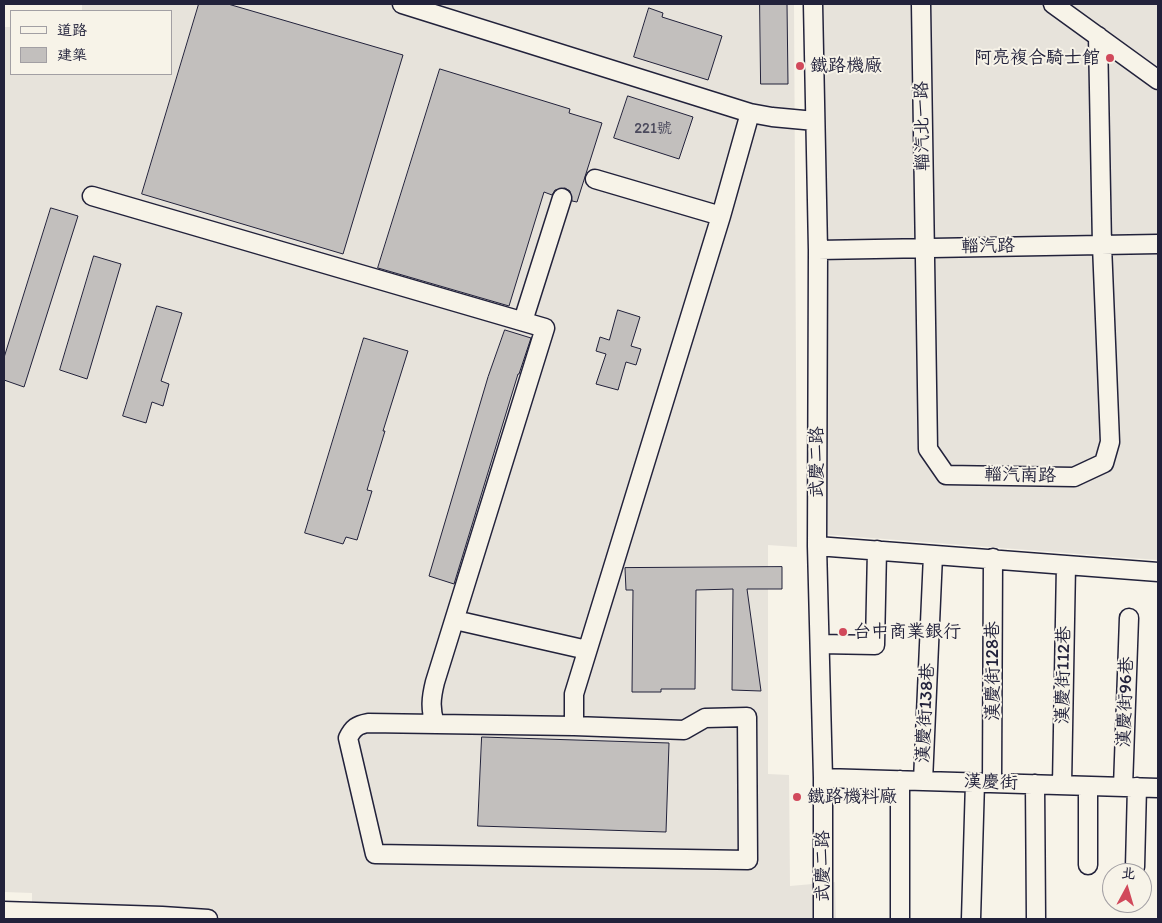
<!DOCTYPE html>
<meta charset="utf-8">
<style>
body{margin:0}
#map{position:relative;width:1162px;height:923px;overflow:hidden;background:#f7f3e8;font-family:Itim,"LXGW WenKai TC",sans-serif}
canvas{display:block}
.frame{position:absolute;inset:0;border:5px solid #22223b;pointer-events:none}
.legend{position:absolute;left:10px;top:10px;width:162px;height:65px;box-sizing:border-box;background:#f7f3e8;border:1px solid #a29fa3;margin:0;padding:6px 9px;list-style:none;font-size:15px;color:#22223b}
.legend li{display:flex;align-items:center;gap:10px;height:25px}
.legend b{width:25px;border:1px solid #a29fa3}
.north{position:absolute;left:1102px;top:863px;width:50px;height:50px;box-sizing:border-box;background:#f7f3e8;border:1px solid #a29fa3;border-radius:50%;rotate:6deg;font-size:14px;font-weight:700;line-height:20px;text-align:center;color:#22223b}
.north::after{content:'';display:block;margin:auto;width:18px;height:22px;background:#d1495b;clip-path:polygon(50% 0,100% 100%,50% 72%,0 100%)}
</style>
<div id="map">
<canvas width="1162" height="923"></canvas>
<div class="frame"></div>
<ul class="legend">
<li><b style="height:6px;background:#f7f3e8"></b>道路</li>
<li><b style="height:14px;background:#c2bfbd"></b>建築</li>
</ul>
<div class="north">北</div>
</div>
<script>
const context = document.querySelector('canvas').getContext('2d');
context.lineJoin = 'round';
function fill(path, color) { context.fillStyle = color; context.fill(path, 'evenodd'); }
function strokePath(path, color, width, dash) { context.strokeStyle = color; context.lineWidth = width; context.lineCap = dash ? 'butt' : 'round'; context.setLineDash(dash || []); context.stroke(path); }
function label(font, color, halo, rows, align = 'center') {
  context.font = font + ' Itim,"LXGW WenKai TC",sans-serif'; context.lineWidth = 4; context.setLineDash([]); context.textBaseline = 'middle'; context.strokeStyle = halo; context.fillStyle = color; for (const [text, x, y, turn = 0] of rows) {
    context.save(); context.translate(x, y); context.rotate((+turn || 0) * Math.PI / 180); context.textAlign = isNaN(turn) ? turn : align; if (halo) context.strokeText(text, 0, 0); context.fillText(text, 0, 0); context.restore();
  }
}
const built = new Path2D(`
 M82 4H794L797 547 768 545V774L789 775 790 886 835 882 836 919H32V893L4 892V27H11V74H171V11H82Z
 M819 4H1158V560L819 534Z`);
const building = new Path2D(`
 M199 4H228L403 55 343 254 142 194Z
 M760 4H787L788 84H761Z
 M649 8 663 13 662 17 722 36 708 80 634 57Z
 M440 69 570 109 569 113 602 123 577 202 572 201 570 191 565 188 555 190 552 195 544 192 509 306 378 268Z
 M628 96 693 117 679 159 614 138Z
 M51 208 78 216 24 387 4 380V358Z
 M94 256 121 264 87 379 60 370Z
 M157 306 182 313 161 381 169 384 163 406 152 402 146 423 123 416Z
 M618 310 640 317 631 346 641 349 636 365 626 362 618 390 596 384 606 354 596 351 600 337 609 340Z
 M505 330 531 338 519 374H518L454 584 429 576 488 377Z
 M364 338 408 351 383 431H385L367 490 372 491 357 540 346 537 343 544 305 533Z
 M782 567V589H747L761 691 732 690 733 589 696 590 695 689H661V692H632L633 590H626L625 568Z
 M482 737 669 743 666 832 478 826Z`);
const minor = new Path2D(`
 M402 4 750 113 721 216 574 694V726
 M813 4 818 250 817 546 823 778V919
 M921 4 928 449 946 475 1074 477 1104 463 1110 442 1102 245 1098 36
 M1053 4 1158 80
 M750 113 772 117 815 121
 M595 179 721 216
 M92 196 545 328 435 682C431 698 430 709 435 724
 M818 250 1158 244
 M523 321 562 198
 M817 546 1158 572
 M455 620 587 650
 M820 644 875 645 877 550
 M747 717 748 860 375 854 348 738C353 728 357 725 368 723L574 726 684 730 705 718Z
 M823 778 1158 788
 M900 780V919
 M923 781 933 555
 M992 783 993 558
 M1035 784 1036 919
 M1062 785 1066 565
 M1088 786V865
 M1123 787 1129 618
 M1135 867 1137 787
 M4 911 162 916 208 919
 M971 919 975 782`);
const markers = [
 [1110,58,5,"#d1495b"],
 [800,66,5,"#d1495b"],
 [843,632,5,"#d1495b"],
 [797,797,5,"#d1495b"]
];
const numberNames = [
 ["221號",653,129]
];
const poiNames = [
 ["阿亮複合騎士館",1100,58,"right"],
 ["鐵路機廠",810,66],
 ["台中商業銀行",853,632],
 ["鐵路機料廠",807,797]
];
const streetNames = [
 ["輜汽北一路",923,126,-91],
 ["輜汽路",988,247,-1],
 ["武慶二路",817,462,-90],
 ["輜汽南路",1020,476,1],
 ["漢慶街128巷",993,671,-90],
 ["漢慶街112巷",1064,675,-89],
 ["漢慶街96巷",1126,702,-88],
 ["漢慶街138巷",926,713,-87],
 ["漢慶街",991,783,2],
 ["武慶二路",823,866,-90]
];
fill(built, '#e7e3db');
fill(building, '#c2bfbd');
strokePath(building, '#22223b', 1);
strokePath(minor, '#22223b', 21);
strokePath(minor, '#f7f3e8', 18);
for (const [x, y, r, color] of markers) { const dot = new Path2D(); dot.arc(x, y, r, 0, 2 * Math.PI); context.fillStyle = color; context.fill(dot); strokePath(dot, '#f7f3e8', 2); }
label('15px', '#4a495c', null, numberNames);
label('18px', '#22223b', '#f7f3e8', poiNames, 'left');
label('18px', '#22223b', '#f7f3e8', streetNames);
</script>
